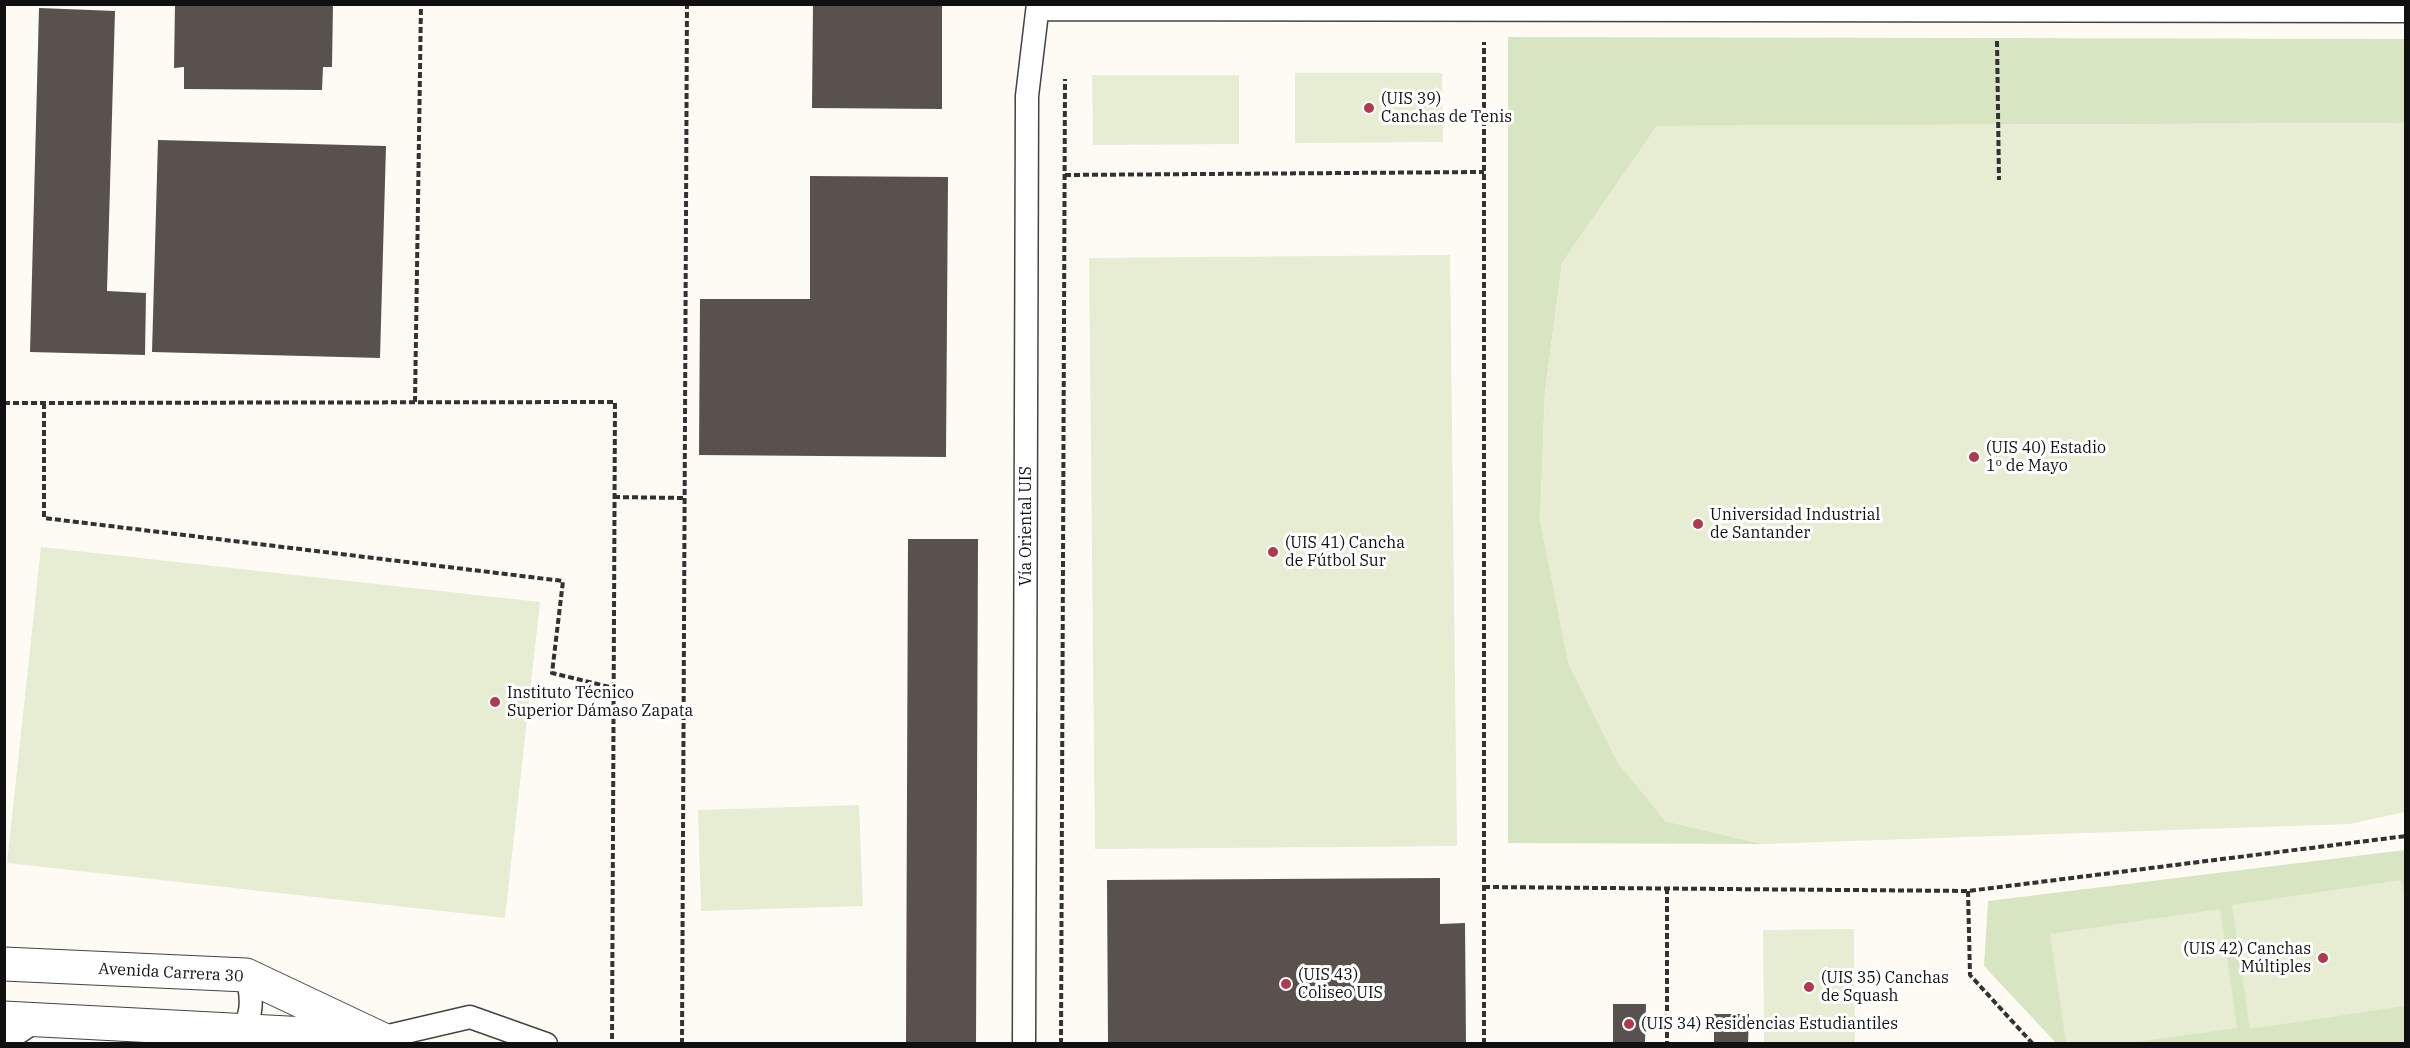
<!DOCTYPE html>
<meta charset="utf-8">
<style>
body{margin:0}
#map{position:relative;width:2410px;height:1048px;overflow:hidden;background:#fefbf5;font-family:"IBM Plex Serif",serif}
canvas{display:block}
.frame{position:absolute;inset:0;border:6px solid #101010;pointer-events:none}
</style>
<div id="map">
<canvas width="2410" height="1048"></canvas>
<div class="frame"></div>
</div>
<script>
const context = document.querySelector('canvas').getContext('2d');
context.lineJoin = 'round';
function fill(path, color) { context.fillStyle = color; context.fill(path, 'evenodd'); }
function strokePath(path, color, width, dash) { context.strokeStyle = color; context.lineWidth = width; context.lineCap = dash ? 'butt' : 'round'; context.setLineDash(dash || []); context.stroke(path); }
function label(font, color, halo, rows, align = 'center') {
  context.font = font + ' "IBM Plex Serif",serif'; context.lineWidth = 6; context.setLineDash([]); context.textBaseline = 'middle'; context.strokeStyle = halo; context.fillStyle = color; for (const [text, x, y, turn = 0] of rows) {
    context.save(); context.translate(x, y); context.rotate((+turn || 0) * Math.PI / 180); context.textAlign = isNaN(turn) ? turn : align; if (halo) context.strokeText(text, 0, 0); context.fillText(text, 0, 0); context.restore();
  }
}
const green = new Path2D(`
 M1508 37 2405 39V123L1657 126 1562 263 1545 392 1540 522 1665 821 1763 844 1508 843Z
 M2405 850V1043H2056L1984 966 1988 901Z`);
const pitch = new Path2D(`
 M1295 73H1442L1443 142 1295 143Z
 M1092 75H1239V144L1093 145Z
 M2405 123V812L2350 824 1763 844 1665 821 1617 762 1568 663 1540 522 1545 392 1562 263 1657 126Z
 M1450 255 1457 846 1095 849 1089 258Z
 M41 547 540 602 505 918 7 863Z
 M859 805 863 906 701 911 698 810Z
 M2401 880 2406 909 2405 1006 2250 1029 2232 905Z
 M2220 909 2237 1028 2130 1043H2066L2050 934Z
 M1854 929 1855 1043H1764L1763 930Z`);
const building = new Path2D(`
 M175 4H333L332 67H323L322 90 184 89V67L174 68Z
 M813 4H942V109L812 108Z
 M39 8 115 11 107 291 146 293 145 355 30 352Z
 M158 140 386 146 380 358 152 352Z
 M810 176 948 177 946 457 699 455 700 299H810Z
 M908 539H978L976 1044H906Z
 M1440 878V924L1465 923 1466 1044H1108L1107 880Z
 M1613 1004H1646L1645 1044H1613Z
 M1714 1014H1749L1748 1044H1714Z`);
const path = new Path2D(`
 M1997 41 1999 180
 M1065 175 1484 172
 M415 402 421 4
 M4 403 615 402 612 1044
 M44 403V518L563 581 552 673 614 688
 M614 497 684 498
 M1484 887 1968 891 2406 836
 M1667 888V1044
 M1968 891 1970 975 2033 1044
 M682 1044 687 4
 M1061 1044 1065 79
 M1484 1044V42`);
const lane = new Path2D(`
 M1038 9 2406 11
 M380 1038 470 1017 546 1044
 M235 1040C253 1021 254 999 246 975
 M4 1042 37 1020
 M1024 1044 1027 96 1038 4`);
const street = new Path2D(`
 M4 964 246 975 392 1044
 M4 1018 363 1037`);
const markers = [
 [1369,108,6,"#b0394e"],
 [1974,457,6,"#b0394e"],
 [1698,524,6,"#b0394e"],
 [1273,552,6,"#b0394e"],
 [495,702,6,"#b0394e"],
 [2323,958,6,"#b0394e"],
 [1286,984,6,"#b0394e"],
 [1809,987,6,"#b0394e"],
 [1629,1024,6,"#b0394e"]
];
const poiNames = [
 ["(UIS 39)",1381,99],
 ["Canchas de Tenis",1381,117],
 ["(UIS 40) Estadio",1986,448],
 ["1º de Mayo",1986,466],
 ["Universidad Industrial",1710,515],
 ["de Santander",1710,533],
 ["(UIS 41) Cancha",1285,543],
 ["de Fútbol Sur",1285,561],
 ["Instituto Técnico",507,693],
 ["Superior Dámaso Zapata",507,711],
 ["(UIS 42) Canchas",2311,949,"right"],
 ["Múltiples",2311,967,"right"],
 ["(UIS 43)",1298,975],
 ["Coliseo UIS",1298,993],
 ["(UIS 35) Canchas",1821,978],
 ["de Squash",1821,996],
 ["(UIS 34) Residencias Estudiantiles",1641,1024]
];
const streetNames = [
 ["Vía Oriental UIS",1026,526,-90],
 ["Avenida Carrera 30",171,973,3]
];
fill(green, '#d8e5c2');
fill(pitch, '#e7edd2');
fill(building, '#58514e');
strokePath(lane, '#434343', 25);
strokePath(street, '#434343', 35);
strokePath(path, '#323232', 4, [6, 3]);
strokePath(lane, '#fff', 22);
strokePath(street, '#fff', 33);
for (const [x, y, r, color] of markers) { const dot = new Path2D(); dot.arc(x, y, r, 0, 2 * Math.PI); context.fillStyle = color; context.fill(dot); strokePath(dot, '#fff', 2); }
label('16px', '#101010', '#fff', poiNames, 'left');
label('16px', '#101010', '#fff', streetNames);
</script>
